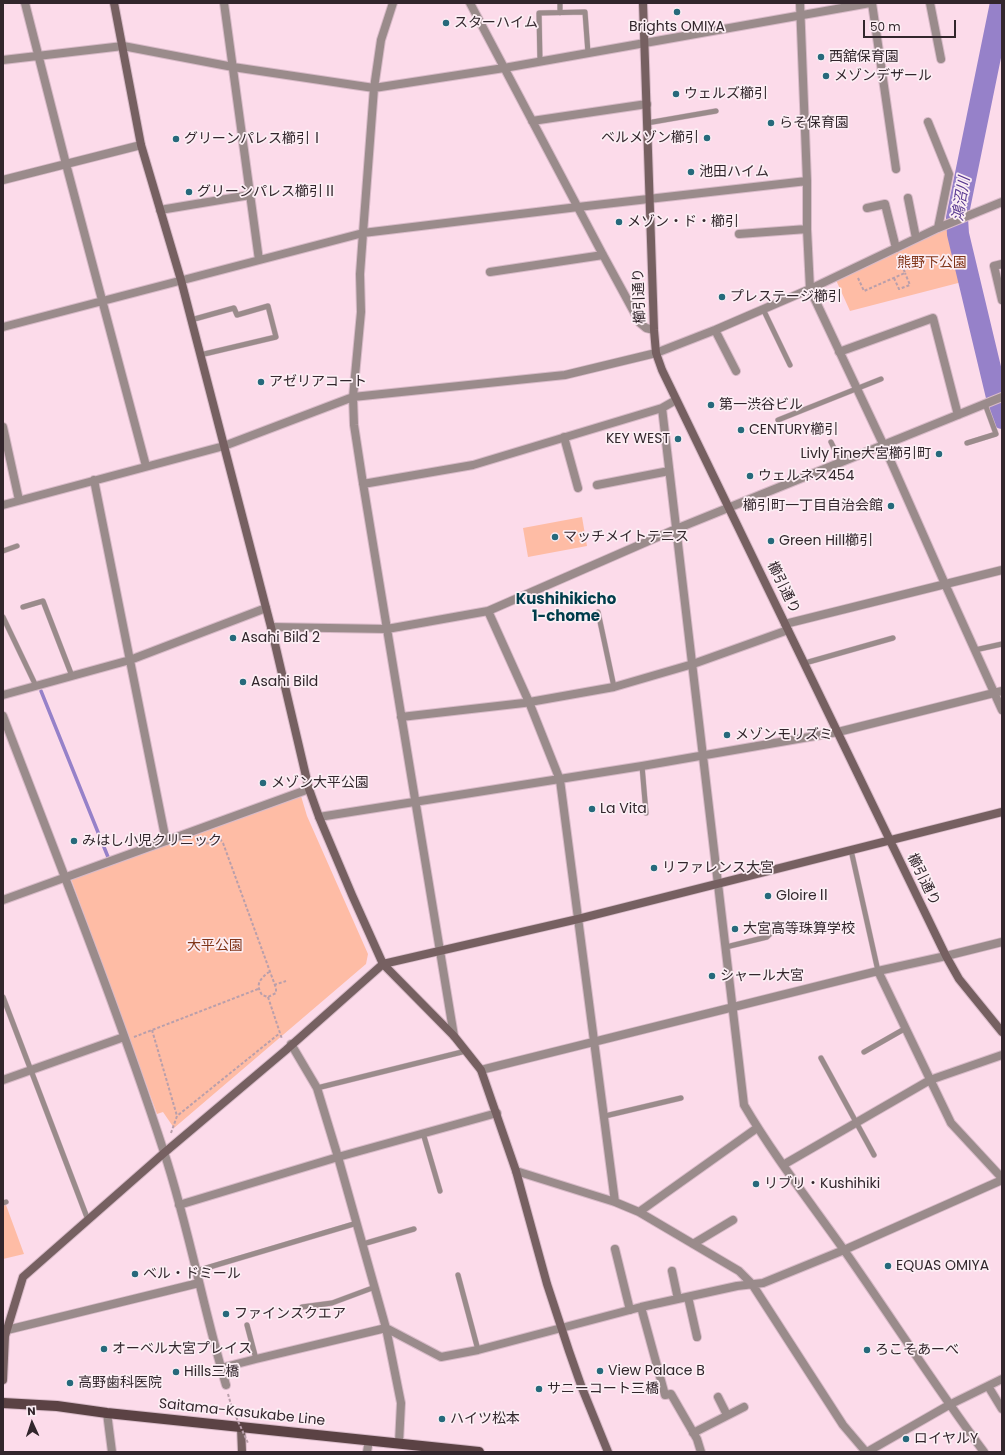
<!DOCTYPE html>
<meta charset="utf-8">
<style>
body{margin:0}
#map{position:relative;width:1005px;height:1455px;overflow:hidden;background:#fcdbea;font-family:Poppins,sans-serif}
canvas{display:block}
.frame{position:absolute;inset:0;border:4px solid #32262c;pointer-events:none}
.north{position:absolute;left:12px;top:1403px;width:40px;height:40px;-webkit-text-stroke:3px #fceef4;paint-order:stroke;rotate:357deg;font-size:11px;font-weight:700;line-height:16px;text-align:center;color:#32262c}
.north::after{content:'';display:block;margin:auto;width:14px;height:18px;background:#32262c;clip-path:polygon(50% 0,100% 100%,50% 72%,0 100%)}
.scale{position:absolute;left:863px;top:20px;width:93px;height:18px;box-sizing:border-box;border:2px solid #32262c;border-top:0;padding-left:5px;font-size:12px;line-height:14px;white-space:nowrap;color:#32262c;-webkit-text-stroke:3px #fceef4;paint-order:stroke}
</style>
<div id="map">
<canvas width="1005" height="1455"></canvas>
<div class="frame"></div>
<div class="north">N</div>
<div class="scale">50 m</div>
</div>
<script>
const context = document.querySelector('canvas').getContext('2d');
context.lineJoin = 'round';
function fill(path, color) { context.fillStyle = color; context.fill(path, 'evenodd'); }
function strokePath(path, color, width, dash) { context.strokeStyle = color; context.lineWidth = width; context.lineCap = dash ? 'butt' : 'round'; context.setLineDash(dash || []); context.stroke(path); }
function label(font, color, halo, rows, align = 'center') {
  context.font = font + ' Poppins,"Noto Sans JP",sans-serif'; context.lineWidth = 3.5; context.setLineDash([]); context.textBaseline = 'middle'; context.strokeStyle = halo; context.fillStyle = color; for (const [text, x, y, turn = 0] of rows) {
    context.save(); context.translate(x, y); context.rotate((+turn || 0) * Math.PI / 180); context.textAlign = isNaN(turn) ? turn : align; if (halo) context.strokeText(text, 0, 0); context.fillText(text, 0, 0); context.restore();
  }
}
const green = new Path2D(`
 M954 225V235L962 282 850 311 836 280Z
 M582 517 587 546 528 557 523 528Z
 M301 796 307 816 368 954 366 964 174 1128 163 1112 157 1114 71 879Z
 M3 1205H6L24 1254 3 1259Z`);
const stream = new Path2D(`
 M41 691 108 857`);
const river = new Path2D(`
 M1001 3 957 218 958 234 1002 418`);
const path = new Path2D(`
 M858 278 864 291 905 273 899 256
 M894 278 899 289 910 285 905 273
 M186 845 212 843 220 839 223 843 276 988V993L268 997 262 995C255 984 260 979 269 972
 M274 985 286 981
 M268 997 282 1039
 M152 1030 177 1116
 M134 1037 258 989
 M171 1133 177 1116 280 1033
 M228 1394 232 1408`);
const lane = new Path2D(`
 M560 3V13
 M540 62 539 13 585 12 588 53
 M647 123 716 111
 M763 309 790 365
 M191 320 234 308 237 315 268 306 276 337 200 355
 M778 420 881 379
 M831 442 841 463
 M967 443 996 434 985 404
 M3 551 17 546
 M23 607 43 601 72 676
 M598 612 614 687
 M3 617 36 686
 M975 650 1002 644
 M805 663 893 638
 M642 766 646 813
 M851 850 878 971
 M726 947 767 937 773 931 786 928
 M3 997 88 1220
 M864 1052 906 1028
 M821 1058 874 1155
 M317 1088 466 1051
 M605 1116 681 1098
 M423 1133 440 1191
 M3 1203 6 1202
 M363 1244 414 1229
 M196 1271 357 1223
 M458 1275 478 1350
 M302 1307 332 1303 375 1287
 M247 1325 256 1359`);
const street = new Path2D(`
 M25 3 66 164 146 466
 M224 3 259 260
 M393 3 381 40 374 88 363 233 360 274 361 312 353 397 354 425 362 477 454 1036
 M470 3 603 255 640 323 646 328 654 330
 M800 3 807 181V229L810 289 884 446 945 584 1002 710
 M872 3 896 169
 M930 3 941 59
 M3 60 123 46 233 67 374 88 504 68 870 3
 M532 121 647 104
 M928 122 949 174 938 228
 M3 180 141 145
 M908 198 916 238
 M867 208 885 204 896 248
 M160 210 250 195
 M739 234 807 229
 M1002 264 994 266 1002 300
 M490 272 603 255
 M3 327 363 233 578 207 807 181
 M715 330 736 371
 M839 352 933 318 958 415
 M662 408 744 1105C774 1156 810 1202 844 1250 891 1317 935 1386 984 1452
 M3 427 19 500
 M564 437 578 488
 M94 480 166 841
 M363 484 473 465 662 408 676 400
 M597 485 669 471
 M3 505 224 446 353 397 565 375 656 353 715 330 810 289 938 228 1002 202
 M488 611 529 702 560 780 615 1202
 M785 624 1002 570
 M271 627 387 629 488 611 676 529 1002 397
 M3 695 130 660 266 608
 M3 716C58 860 116 1005 164 1152 189 1228 203 1308 226 1385
 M401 717 524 703 614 687 693 664 788 630
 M319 817 642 766 838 732 1002 691
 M3 900 309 789
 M878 971 951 1123 1002 1178
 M291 1044 317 1088 338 1157 386 1328 401 1403 399 1443
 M481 1070 878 971 946 956 1002 942
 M3 1080 124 1037
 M783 1165 930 1080 1002 1055
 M516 1171 615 1202 639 1212 739 1271 752 1284 843 1425 866 1452
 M179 1205 338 1157 497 1113
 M639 1212 757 1128
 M693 1244 733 1220
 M615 1249 630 1310
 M672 1271 678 1299
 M688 1297 697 1337
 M641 1307 665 1395 671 1394 697 1439 701 1452
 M7 1330 199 1283
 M221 1368 256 1359 386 1328 441 1357 478 1350 641 1307 737 1286 763 1283 844 1250 1002 1180
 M988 1386 1002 1409
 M718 1397 727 1415
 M107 1413 112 1452
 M693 1433 744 1407
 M367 1452 369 1440
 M867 1452 949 1405 1002 1379`);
const secondary = new Path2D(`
 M114 3 141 145 181 280 271 627 309 789 319 817 352 895 383 964 454 1036 481 1070 516 1171 547 1284 569 1351 582 1388 608 1452
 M643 3 654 330 656 353 662 370 946 956 959 979 1002 1032
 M3 1380 5 1336 23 1277 164 1153 286 1050 383 964 578 919 1002 812
 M241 1427 242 1452`);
const primary = new Path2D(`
 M3 1403 57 1406 107 1413 479 1452`);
const pathBridge = new Path2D(`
 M232 1408 248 1443`);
const markers = [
 [677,12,4,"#26697b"],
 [446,23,4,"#26697b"],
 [821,57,4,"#26697b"],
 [826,76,4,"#26697b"],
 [676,94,4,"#26697b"],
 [771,123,4,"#26697b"],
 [707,138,4,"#26697b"],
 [176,139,4,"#26697b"],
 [691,172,4,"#26697b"],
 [189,192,4,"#26697b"],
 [619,222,4,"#26697b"],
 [722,297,4,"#26697b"],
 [261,382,4,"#26697b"],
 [711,405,4,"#26697b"],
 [741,430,4,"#26697b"],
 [678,439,4,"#26697b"],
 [939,454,4,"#26697b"],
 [750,476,4,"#26697b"],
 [891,506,4,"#26697b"],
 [555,537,4,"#26697b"],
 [771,541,4,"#26697b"],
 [233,638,4,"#26697b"],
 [243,682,4,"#26697b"],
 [727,735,4,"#26697b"],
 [263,783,4,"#26697b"],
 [592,809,4,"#26697b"],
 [74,841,4,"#26697b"],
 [654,868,4,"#26697b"],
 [768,896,4,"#26697b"],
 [735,929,4,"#26697b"],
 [712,976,4,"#26697b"],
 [756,1184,4,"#26697b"],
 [888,1266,4,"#26697b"],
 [135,1274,4,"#26697b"],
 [226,1314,4,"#26697b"],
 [104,1349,4,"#26697b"],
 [867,1350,4,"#26697b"],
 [600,1371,4,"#26697b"],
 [176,1372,4,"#26697b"],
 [70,1383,4,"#26697b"],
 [539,1389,4,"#26697b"],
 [442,1419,4,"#26697b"],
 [906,1439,4,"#26697b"]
];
const poiNames = [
 ["スターハイム",454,23],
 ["Brights OMIYA",677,27,"center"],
 ["西舘保育園",829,57],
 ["メゾンデザール",834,76],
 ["ウェルズ櫛引",684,94],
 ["らそ保育園",779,123],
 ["ベルメゾン櫛引",699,138,"right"],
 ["グリーンパレス櫛引Ⅰ",184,139],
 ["池田ハイム",699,172],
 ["グリーンパレス櫛引Ⅱ",197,192],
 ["メゾン・ド・櫛引",627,222],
 ["プレステージ櫛引",730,297],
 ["アゼリアコート",269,382],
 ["第一渋谷ビル",719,405],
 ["CENTURY櫛引",749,430],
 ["KEY WEST",670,439,"right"],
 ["Livly Fine大宮櫛引町",931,454,"right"],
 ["ウェルネス454",758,476],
 ["櫛引町一丁目自治会館",883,506,"right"],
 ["マッチメイトテニス",563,537],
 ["Green Hill櫛引",779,541],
 ["Asahi Bild 2",241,638],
 ["Asahi Bild",251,682],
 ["メゾンモリズミ",735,735],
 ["メゾン大平公園",271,783],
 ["La Vita",600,809],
 ["みはし小児クリニック",82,841],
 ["リファレンス大宮",662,868],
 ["GloireⅡ",776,896],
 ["大宮高等珠算学校",743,929],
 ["シャール大宮",720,976],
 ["リブリ・Kushihiki",764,1184],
 ["EQUAS OMIYA",896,1266],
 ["ベル・ドミール",143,1274],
 ["ファインスクエア",234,1314],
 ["オーベル大宮プレイス",112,1349],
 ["ろこそあーべ",875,1350],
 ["View Palace B",608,1371],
 ["Hills三橋",184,1372],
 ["高野歯科医院",78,1383],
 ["サニーコート三橋",547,1389],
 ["ハイツ松本",450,1419],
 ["ロイヤルY",914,1439]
];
const parkNames = [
 ["熊野下公園",932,263],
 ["大平公園",215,946]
];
const streetNames = [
 ["櫛引通り",640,296,-92],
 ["櫛引通り",783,588,64],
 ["櫛引通り",923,880,64],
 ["Saitama-Kasukabe Line",242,1413,6]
];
const waterNames = [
 ["鴻沼川",962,199,-81]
];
const neighbourhoodNames = [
 ["Kushihikicho",566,600],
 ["1-chome",566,617]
];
fill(green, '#febca5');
strokePath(stream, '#9681c9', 3.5);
strokePath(river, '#9681c9', 22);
strokePath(lane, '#d8bac8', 6);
strokePath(street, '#d8bac8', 10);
strokePath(secondary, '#d8bac8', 10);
strokePath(primary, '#d8bac8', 12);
strokePath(path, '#b99fab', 2, [3, 2]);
strokePath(lane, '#9a8b8b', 5);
strokePath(street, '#9a8b8b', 8);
strokePath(secondary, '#766061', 8);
strokePath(primary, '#5b4244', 10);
strokePath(pathBridge, '#b99fab', 2, [3, 2]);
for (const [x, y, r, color] of markers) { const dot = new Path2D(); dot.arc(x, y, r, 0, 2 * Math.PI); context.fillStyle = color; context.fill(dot); strokePath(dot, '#fceef4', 1.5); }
label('14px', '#32262c', '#fceef4', poiNames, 'left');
label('14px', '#803519', '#fceef4', parkNames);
label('14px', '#32262c', '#fceef4', streetNames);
label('italic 15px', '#583890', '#fceef4', waterNames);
label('bold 15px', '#013d4b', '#fceef4', neighbourhoodNames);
</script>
